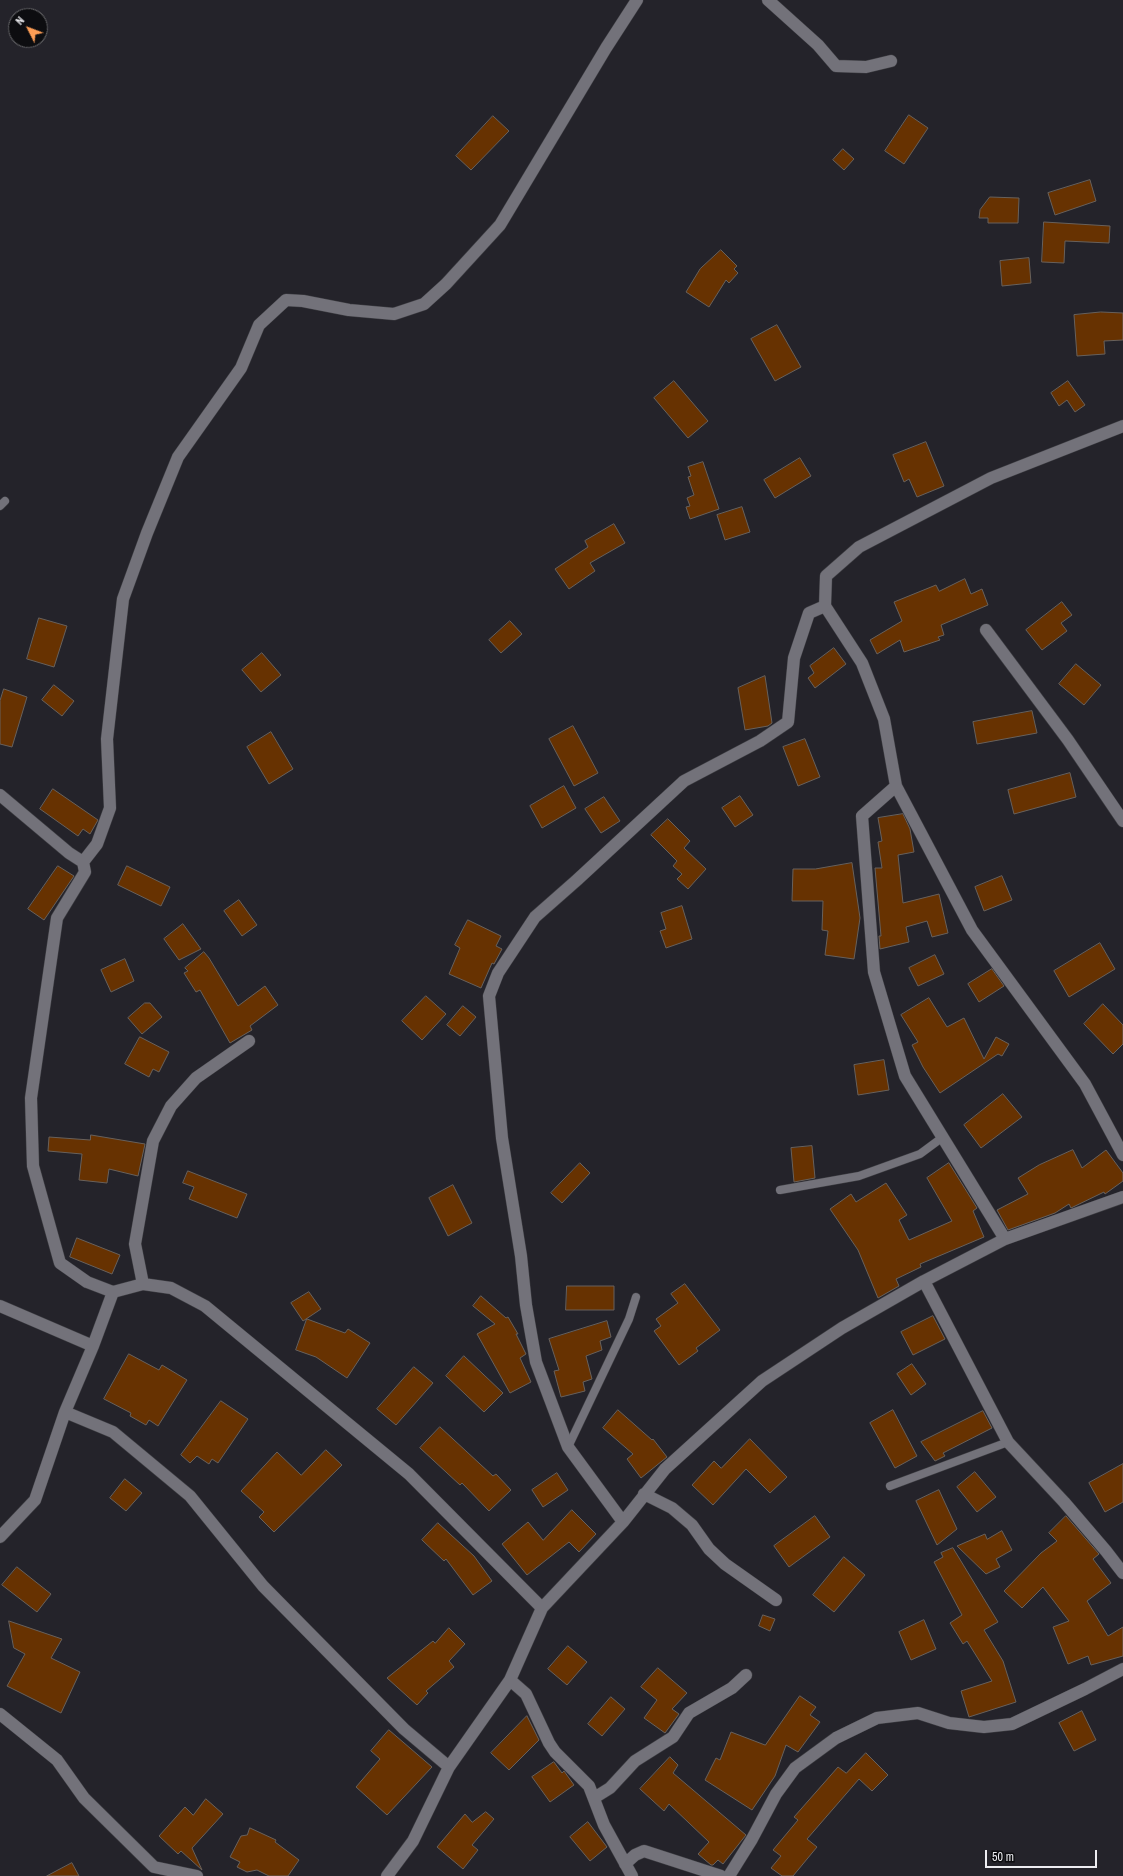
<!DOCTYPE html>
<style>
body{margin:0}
#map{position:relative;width:1123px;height:1876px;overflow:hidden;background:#24232a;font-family:"Archivo Narrow",sans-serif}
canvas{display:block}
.north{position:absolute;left:8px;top:8px;width:40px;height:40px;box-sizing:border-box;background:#0d0d10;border:1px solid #67676a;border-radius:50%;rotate:312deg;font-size:11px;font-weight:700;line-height:16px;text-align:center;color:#ededf1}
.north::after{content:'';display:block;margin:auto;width:14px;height:18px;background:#fd9d55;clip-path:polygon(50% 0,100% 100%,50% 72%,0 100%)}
.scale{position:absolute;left:985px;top:1850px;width:112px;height:18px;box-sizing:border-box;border:2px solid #ededf1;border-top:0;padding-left:5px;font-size:12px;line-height:14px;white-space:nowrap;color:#ededf1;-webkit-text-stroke:3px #0d0d10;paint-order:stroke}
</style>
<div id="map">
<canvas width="1123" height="1876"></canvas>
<div class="north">N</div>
<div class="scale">50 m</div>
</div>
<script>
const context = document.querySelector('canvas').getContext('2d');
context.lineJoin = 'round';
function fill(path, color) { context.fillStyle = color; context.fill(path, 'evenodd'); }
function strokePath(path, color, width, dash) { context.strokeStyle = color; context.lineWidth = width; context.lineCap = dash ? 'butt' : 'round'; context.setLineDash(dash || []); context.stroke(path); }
const building = new Path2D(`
 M909 115 928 128 904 164 885 151Z
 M493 116 509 131 471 170 456 156Z
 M843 149 854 159 844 170 833 160Z
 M1090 180 1096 201 1055 215 1048 193Z
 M990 197 1019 198 1018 223H988V218H979L980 210Z
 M1044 222 1110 226 1109 243 1065 241 1064 263 1042 262Z
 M721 250 737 266 734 269 738 273 729 283 726 280 709 307 686 292 700 269Z
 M1029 258 1031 283 1002 286 1000 261Z
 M1101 312 1123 313V340L1104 341 1105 354 1077 356 1074 315Z
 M777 325 801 367 775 381 751 339Z
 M674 381 708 421 688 438 654 398Z
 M1068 381 1085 405 1075 412 1067 400 1059 406 1051 393Z
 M926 442 944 486 917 497 909 479 904 482 893 455Z
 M800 458 811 476 775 498 764 480Z
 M703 462 719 509 690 519 686 507 690 506 687 498 694 495 688 477 691 476 688 467Z
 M742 507 750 532 725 540 717 515Z
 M614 524 625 543 590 563 595 571 569 589 555 569 588 547 585 541Z
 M965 579 971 594 982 589 988 605 941 625 944 635 938 637 940 640 904 652 900 640 877 654 870 640 902 621 894 602 936 585 939 591Z
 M1062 602 1072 615 1061 623 1067 631 1042 650 1026 630Z
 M39 618 67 626 54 667 27 659Z
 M510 621 522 634 501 653 489 640Z
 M834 648 846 664 815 688 808 678 814 673 810 666Z
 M262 653 281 675 261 692 242 670Z
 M1076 664 1101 685 1084 705 1059 684Z
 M765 676 772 723 768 726 745 730 738 688Z
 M54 685 74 701 62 716 42 700Z
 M4 689 27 697 12 747 0 744V701Z
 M1032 711 1037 733 977 744 973 722Z
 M573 726 598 773 574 786 549 739Z
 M271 732 293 769 269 784 247 747Z
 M805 739 820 777 798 786 783 747Z
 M1070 773 1076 797 1014 814 1008 790Z
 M564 786 576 808 542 828 530 806Z
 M53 789 98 820 90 834 83 829 78 836 40 809Z
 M740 796 753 815 735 827 722 808Z
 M604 797 620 821 601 833 585 809Z
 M903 814 910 829 914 852 898 855 903 903 939 894 948 933 932 937 927 921 906 927 909 942 880 949 879 936H881L875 868H882L878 842 882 841 878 818Z
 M668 819 690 841 684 848 706 869 688 889 677 879 682 874 673 866 677 861 651 835Z
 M852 863 860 918 854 959 825 955 828 931 822 930 823 901H792L793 869H815Z
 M58 866 74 876 44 920 28 909Z
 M127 866 170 887 161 906 118 885Z
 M1002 876 1012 900 984 911 975 887Z
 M239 900 257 925 242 936 224 911Z
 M682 906 692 939 666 948 660 931 666 929 661 913Z
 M468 920 501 936 496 946 502 949 494 964 492 963 481 988 449 974 460 948 455 945Z
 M183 924 201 949 179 960 164 939Z
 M1100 943 1115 969 1069 997 1054 971Z
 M204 952 209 958 238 1006 265 986 278 1005 250 1026 252 1030 230 1043 200 990 196 992 184 973 188 971 185 968Z
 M935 955 944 974 918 986 909 968Z
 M125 959 134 981 111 992 101 970Z
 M992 969 1004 986 979 1002 968 984Z
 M426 996 446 1014 422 1040 402 1021Z
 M929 998 947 1027 964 1018 984 1059 996 1037 1009 1044 1002 1056 998 1054 940 1093 923 1067 912 1045 918 1042 901 1015Z
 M145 1003H150L162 1017 142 1034 128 1018Z
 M1103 1004 1123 1025V1044L1113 1054 1084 1024Z
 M463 1006 476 1017 460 1036 447 1025Z
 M140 1037 169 1052 159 1072 153 1069 149 1077 125 1064Z
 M884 1060 889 1090 858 1095 854 1065Z
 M1003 1094 1022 1117 981 1148 964 1125Z
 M91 1135 145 1144 138 1176 109 1169 107 1183 79 1180 82 1154 48 1151 49 1137 90 1140Z
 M812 1146 815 1178 794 1182 791 1148Z
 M1073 1150 1082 1168 1106 1150 1123 1173V1181L1105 1194 1104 1192 1071 1208 1069 1204 1055 1213 1008 1230 997 1210 1028 1194 1018 1178 1039 1165Z
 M580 1163 590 1173 562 1203 551 1193Z
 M949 1163 977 1208 973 1211 984 1237 920 1264 921 1267 896 1279 899 1286 878 1298 858 1250 830 1209 851 1194 856 1202 886 1183 907 1215 899 1220 909 1240 952 1221 927 1178Z
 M188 1171 247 1194 237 1218 189 1199 194 1187 183 1183Z
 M453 1185 472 1223 448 1236 429 1198Z
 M77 1238 120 1255 112 1274 70 1257Z
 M685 1284 720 1330 696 1348 698 1351 679 1365 654 1331 661 1326 656 1319 678 1303 671 1294Z
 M567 1286H614V1310H566Z
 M309 1292 321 1309 303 1321 291 1303Z
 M481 1296 506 1318 508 1317 518 1334H516L526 1354 520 1358 531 1382 510 1393 477 1334 495 1324 473 1306Z
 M933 1316 945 1339 913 1355 901 1332Z
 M307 1319 345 1333 348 1329 370 1343 347 1378 316 1357 296 1350Z
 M607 1321 611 1337 600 1341 602 1350 586 1356 592 1379 583 1382 585 1391 561 1397 554 1371 559 1370 549 1339Z
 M129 1354 159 1370 162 1365 187 1380 158 1426 149 1420 146 1425 130 1416 131 1413 104 1399Z
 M464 1356 503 1393 484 1412 446 1376Z
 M912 1364 926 1384 911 1395 897 1374Z
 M414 1367 433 1383 396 1425 377 1409Z
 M221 1401 248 1419 218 1463 212 1459 209 1464 197 1456 190 1463 181 1455Z
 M618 1410 652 1440 653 1439 667 1457 641 1478 627 1459 633 1454 603 1428Z
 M893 1410 917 1456 895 1468 870 1423Z
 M983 1411 992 1428 943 1453 945 1456 935 1461 921 1442Z
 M440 1427 493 1476 496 1474 511 1490 489 1511 462 1483 460 1485 420 1448Z
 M750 1439 787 1477 770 1493 746 1469 713 1505 692 1485 714 1461 721 1468Z
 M326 1450 342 1465 274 1532 259 1517 264 1512 241 1491 277 1452 301 1475Z
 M1123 1464V1502L1105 1512 1089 1483Z
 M975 1472 996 1497 977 1512 957 1487Z
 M557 1473 568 1490 543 1507 532 1490Z
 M125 1479 142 1493 126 1511 110 1498Z
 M939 1490 957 1529 937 1545 916 1501Z
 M572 1510 596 1534 579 1552 569 1542 527 1575 502 1544 528 1522 543 1540Z
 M815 1516 830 1537 789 1567 774 1546Z
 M1066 1516 1099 1554 1093 1559 1111 1583 1087 1601 1108 1636 1123 1627V1656L1091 1665 1088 1656 1068 1664 1053 1627 1069 1621 1043 1587 1022 1608 1004 1591 1041 1553 1057 1541 1049 1533Z
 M438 1523 474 1556 492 1581 473 1595 446 1559 444 1561 422 1540Z
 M1002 1531 1012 1550 996 1559 1000 1567 986 1574 957 1546 985 1534 987 1539Z
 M953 1548 998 1622 984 1630 1003 1661 1016 1702 969 1717 961 1691 992 1681 967 1641 963 1644 950 1623 962 1615 934 1562 943 1557 941 1553Z
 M844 1557 865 1575 834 1612 813 1595Z
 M17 1567 51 1594 37 1612 2 1585Z
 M763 1615 775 1619 770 1631 759 1626Z
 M924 1620 936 1649 911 1660 899 1632Z
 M9 1621 62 1639 51 1658 80 1672 61 1713 7 1686 25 1654 14 1648Z
 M449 1628 465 1644 449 1661 454 1667 426 1691 428 1693 417 1705 387 1678 433 1641 435 1643Z
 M568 1646 587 1662 567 1685 548 1669Z
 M658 1668 687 1693 672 1709 679 1714 665 1733 644 1718 657 1700 641 1687Z
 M800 1696 816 1707 810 1715 820 1722 798 1752 786 1745 775 1776 752 1810 705 1780 716 1758 720 1760 731 1732 765 1745Z
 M611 1697 625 1709 602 1736 588 1724Z
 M1082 1711 1096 1740 1074 1751 1059 1723Z
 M527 1716 539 1740 509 1770 491 1753Z
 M389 1730 432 1767 387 1815 356 1787 380 1759 371 1751Z
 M866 1753 888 1775 872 1791 859 1779 807 1839 817 1847 793 1876H782L771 1868 781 1856 773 1850 798 1820 794 1817 838 1767 846 1773Z
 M670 1757 678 1765 673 1773 746 1835 723 1864 718 1860 713 1865H711L698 1854 709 1842 669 1804 664 1811 640 1789Z
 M554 1762 562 1773 564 1771 574 1785 550 1802 532 1777Z
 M206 1799 223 1814 192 1848 202 1870 181 1851 178 1854 159 1836 185 1807 193 1815Z
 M486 1812 494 1819 472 1845 478 1850 463 1869 437 1847 465 1814 472 1822Z
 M588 1822 607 1847 590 1861 570 1837Z
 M250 1828 276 1840 275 1842 299 1860 288 1876H269L257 1870 247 1872 237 1867 240 1862 230 1857 241 1836 247 1835Z
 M72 1863 79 1876H47Z`);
const lane = new Path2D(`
 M0 506 5 501
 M780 1190 859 1176 920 1154 943 1137
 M568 1447 629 1319 636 1297
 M890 1486 1008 1442`);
const street = new Path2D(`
 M768 0 818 45 836 66 866 67 891 61
 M1123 426 991 478 859 547 826 576 825 606 862 663 884 719 896 786 972 930 1085 1084 1123 1155
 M986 630 1068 740 1123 821
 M896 786 862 816 874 972 905 1076 1005 1239
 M0 795 69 853 83 862 85 872 57 918 31 1098 33 1166 60 1263 87 1282 113 1292 143 1284 171 1288 205 1306 409 1474 542 1608
 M83 862 97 844 110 808 107 739 123 599 147 533 178 457 241 368 259 325 286 300 303 301 349 310 394 314 424 304 446 284 500 225 606 48 637 0
 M924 1281 1008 1442 1064 1502 1106 1551 1123 1573
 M143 1284 135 1244 153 1141 171 1106 196 1078 249 1041
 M0 1306 93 1346
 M65 1412 113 1432 190 1496 263 1586 404 1729 449 1767
 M644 1494 672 1508 692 1525 709 1549 725 1564 776 1600
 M623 1522 568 1447 536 1362 526 1305 521 1256 502 1138 489 996 498 973 535 917 577 880 684 781 760 741 788 722 794 658 809 613 825 606
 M0 1537 35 1500 65 1412 93 1346 113 1292
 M510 1680 526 1694 549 1743 555 1752 589 1786 604 1825 632 1876
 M0 1714 57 1760 84 1798 154 1867 197 1876
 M594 1798 610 1788 635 1761 673 1737 689 1713 732 1688 746 1675
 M625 1864 635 1855 644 1851 721 1876
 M387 1876 413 1841 449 1767 510 1680 542 1608 623 1522 665 1469 762 1381 842 1328 924 1281 1005 1239 1123 1197
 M729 1876 752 1839 776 1794 795 1768 836 1738 877 1718 918 1713 949 1723 984 1727 1012 1724 1085 1689 1123 1669`);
fill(building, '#673201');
strokePath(building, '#68615c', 1);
strokePath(lane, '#3e3e43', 9);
strokePath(street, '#3e3e43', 13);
strokePath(lane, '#73727a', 8);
strokePath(street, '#73727a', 12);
</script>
